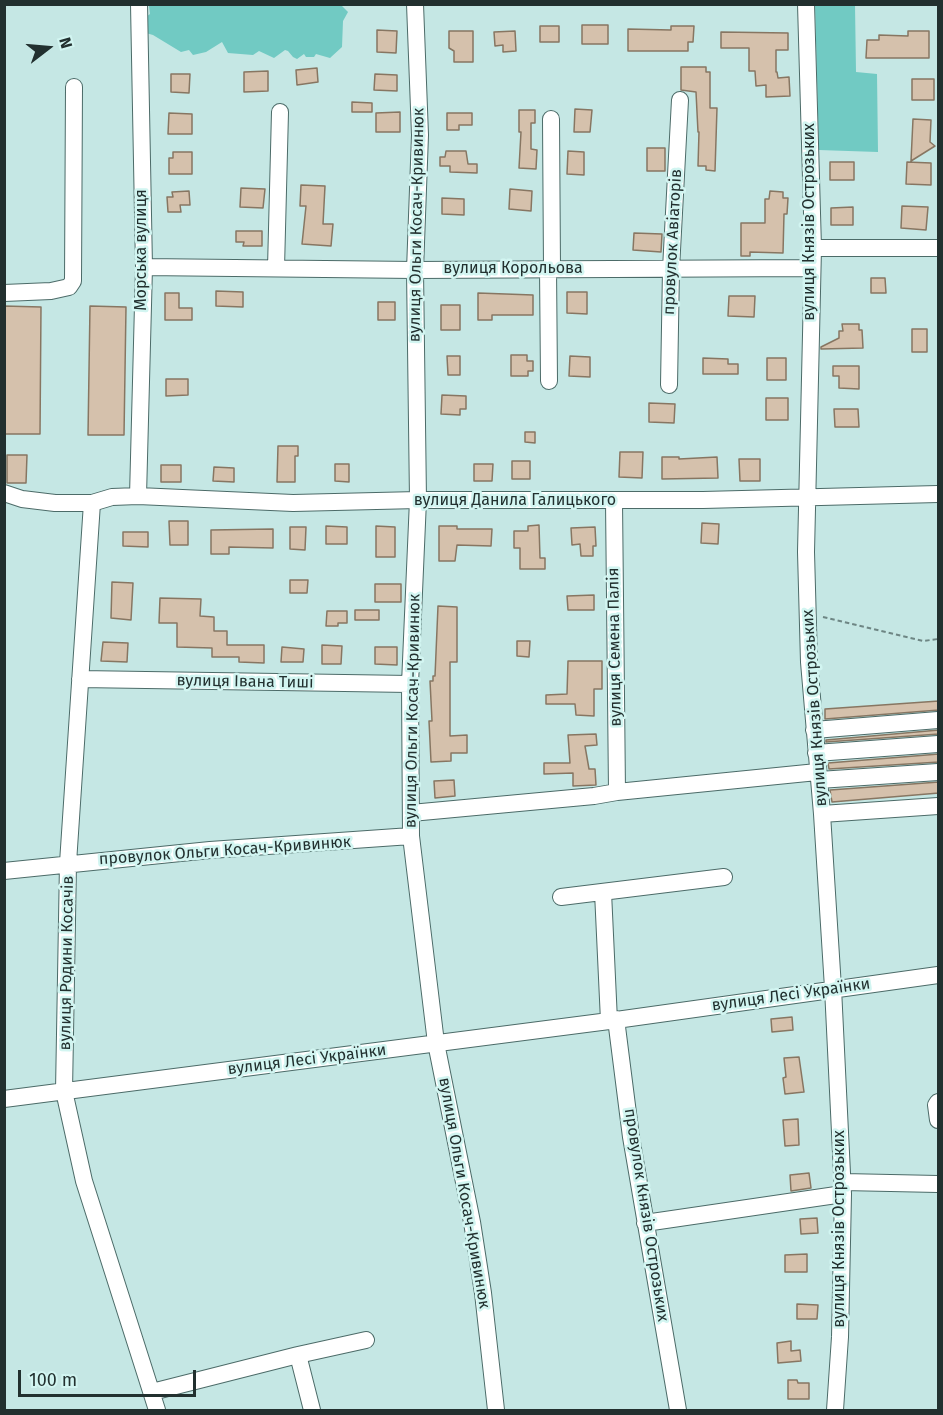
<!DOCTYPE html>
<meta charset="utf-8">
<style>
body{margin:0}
#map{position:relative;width:943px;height:1415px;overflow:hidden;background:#c5e7e4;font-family:"Fira Sans",sans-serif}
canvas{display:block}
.frame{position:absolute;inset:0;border:6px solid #22302f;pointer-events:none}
.north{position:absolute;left:18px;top:18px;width:60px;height:60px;-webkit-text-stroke:4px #d2f5f1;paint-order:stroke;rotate:74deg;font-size:16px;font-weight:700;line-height:24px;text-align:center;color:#22302f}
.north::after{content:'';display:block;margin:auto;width:21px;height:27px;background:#22302f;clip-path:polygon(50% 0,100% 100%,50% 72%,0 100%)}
.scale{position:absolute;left:18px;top:1370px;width:178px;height:27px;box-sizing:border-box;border:3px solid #22302f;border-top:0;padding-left:8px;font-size:18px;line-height:21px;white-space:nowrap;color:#22302f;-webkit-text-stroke:4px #d2f5f1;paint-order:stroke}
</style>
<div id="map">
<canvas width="943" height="1415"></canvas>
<div class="frame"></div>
<div class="north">N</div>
<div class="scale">100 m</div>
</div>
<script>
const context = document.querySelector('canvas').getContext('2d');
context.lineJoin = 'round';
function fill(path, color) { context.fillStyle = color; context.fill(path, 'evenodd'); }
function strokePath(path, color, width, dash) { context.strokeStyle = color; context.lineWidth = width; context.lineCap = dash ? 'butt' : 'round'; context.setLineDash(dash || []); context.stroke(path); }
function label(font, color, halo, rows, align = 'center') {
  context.font = font + ' "Fira Sans",sans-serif'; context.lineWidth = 5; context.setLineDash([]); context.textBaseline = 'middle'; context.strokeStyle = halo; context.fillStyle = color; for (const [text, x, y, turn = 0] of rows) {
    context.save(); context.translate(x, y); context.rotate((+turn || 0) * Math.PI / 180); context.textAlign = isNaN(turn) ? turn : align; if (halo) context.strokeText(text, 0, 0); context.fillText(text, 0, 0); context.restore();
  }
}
const green = new Path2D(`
 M227 4H340L348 12 343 21 342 47 330 58 316 54 314 57H306L304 54 297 59 293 57 288 51 285 50 274 58 259 51 253 55 228 53 222 42 206 52 193 55 189 50 181 52 153 35 146 33V17L150 14 149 6 151 5Z
 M815 5H855L856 72 877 74 878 152 819 150Z`);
const building = new Path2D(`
 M582 25H608V44H582Z
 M540 26H559V42H540Z
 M671 26H694L693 42H688V51H628V29L671 30Z
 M377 30 397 31 396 53 377 52Z
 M449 31H473V62H454V51L449 48Z
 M515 31 516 51 503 52V45L495 46 494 32Z
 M908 31H929V58H866L867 40H879V35L908 36Z
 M721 32 788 33V50H776V72H777L778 78 789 77 790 96 766 97V85L756 86 755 71H749V48H721Z
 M681 67H706V72H710V108H717L715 171 706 170V166H698L699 132H698L696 92 681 90Z
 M317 68 318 82 297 85 296 70Z
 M268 71V91L244 92V72Z
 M171 74H190L189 93 171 92Z
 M375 74 397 75V91L374 90Z
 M912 79H934V100H912Z
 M352 102 372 103V112H352Z
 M575 109 592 110 590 132H574Z
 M519 110H535V123H531V149L537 150 536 169 519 168 521 132H519Z
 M400 112V132H376V113Z
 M169 113 192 114V134H168Z
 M447 113H472V125H459V130H447Z
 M913 119 931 120 930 142 935 146 911 161Z
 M647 148H665V171H647Z
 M446 151H466L468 164H477V173L450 172V166H440V157H445Z
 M568 151 584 152V175L567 174Z
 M173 152H192V174H169V158H173Z
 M830 162H854V180H830Z
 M907 162 931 163V185L906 184Z
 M301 185 325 186 323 224H333L331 246 302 244 306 206H300Z
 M241 188 265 189 263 208 240 207Z
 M510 189 532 191 531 211 509 209Z
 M189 191 190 205H180L181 212H168L167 197H173L172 192Z
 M770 191 783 192V198H788L787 214H784L783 253 750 252V256H741V223H765V199H769Z
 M442 198 464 199V215L442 214Z
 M902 206 928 207 926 230 901 228Z
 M853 207V225H831V208Z
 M236 231H262V246H243L244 242H236Z
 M634 233 662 234 661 252 633 250Z
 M871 278H885L886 293H871Z
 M216 291 243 292V307L216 306Z
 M567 292H587V314L567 313Z
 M165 293H179V308H192V320H165Z
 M478 293 533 295V315H492V320H478Z
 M729 296H755L754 317 728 316Z
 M378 302H395V320H378Z
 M441 305H460V330H441Z
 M4 306 41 307 40 434H4Z
 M90 306 126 307 124 435H88Z
 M842 324H859V330H862L863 348 821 349V347L839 338V331H843Z
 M912 329H927V352H912Z
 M511 355H527V361H533V371H528V376H511Z
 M447 356H460V375H448Z
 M570 356 590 357V377L569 376Z
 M703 358 728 359V364H738V374H703Z
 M767 358H786V380H767Z
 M833 366H859V389L839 388V376H833Z
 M166 379H188V395L166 396Z
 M442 395 466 396V409H460V415L441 414Z
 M766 398H788V420H766Z
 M649 403 675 404 674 423 649 422Z
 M834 409H858L859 427H835Z
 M525 432H535V443L525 442Z
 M278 446H298V456H295V482H277Z
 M620 452H643L642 478 619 477Z
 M7 455H27L26 483H7Z
 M662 457H679V459L717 457 718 478 662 479Z
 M739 459H760V481H740Z
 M512 461H530V479H512Z
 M335 464H349V482L335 481Z
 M474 464H493L492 481H474Z
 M161 465H181V482H161Z
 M214 467 234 468V482L213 481Z
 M169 521H188V545H170Z
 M702 523 719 524 718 544 701 543Z
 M539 525 540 558H545V569H520V548H514V531H528V526Z
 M326 526 347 527V544H326Z
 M376 526 395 527V557H376Z
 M439 526H457V529H492L491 546 457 545 455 561H439Z
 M290 527H306L305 550 290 549Z
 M595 527 596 546H593V556H581L580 544 572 545 571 528Z
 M273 529V548L229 547V554H211V530Z
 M123 532H148V547L123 546Z
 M290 580H308L307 593H290Z
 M112 582 133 583 131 620 111 618Z
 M375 584H401V602H375Z
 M594 595V610H568L567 596Z
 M160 598 201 599 200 616 214 617V631H227V645H264V663L239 662V657H212V648L177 647V623H159Z
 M438 606 457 607V662H450V736L467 735V753H451V761L431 762 429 721H432L430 681H433V676H435Z
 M355 610H379V620H355Z
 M327 611H347V623H338V626H326Z
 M517 641H530L529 657 517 656Z
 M103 642 128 643 127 662 101 661Z
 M322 645 342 646 341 664H322Z
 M282 647 304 649 303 662H281Z
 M375 647H397V665L375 664Z
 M568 661H602V689H594V716L576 715 575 704H546V695L567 694Z
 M939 701V710L825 719V709Z
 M939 730V734L826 742V740Z
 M596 734 597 745 585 746 589 769H595L596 785 573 786V773L544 774V763H570L568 735Z
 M939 754V762L829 769 828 763Z
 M454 780 455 796 435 798 434 781Z
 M939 782V793L832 802 830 790Z
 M792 1017 793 1030 772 1032 771 1019Z
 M799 1057 804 1092 785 1094 783 1078 786 1077 784 1058Z
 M798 1119 799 1145 785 1146 783 1120Z
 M809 1173 811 1188 791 1191 790 1175Z
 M817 1218 818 1233 801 1234 800 1219Z
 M807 1254V1272H785V1255Z
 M797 1304 818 1305 817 1319H797Z
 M791 1341V1351L800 1350 801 1361 778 1363 777 1343Z
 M788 1380H797L798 1383H809V1399H788Z`);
const path = new Path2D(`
 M823 617 923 641 938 639`);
const minor = new Path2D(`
 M415 4 420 135 415 270 418 500 410 684 411 836 436 1043 472 1222 483 1293 496 1410
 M806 4 813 248 806 552 809 662 822 814 833 988 843 1194 840 1337 835 1410
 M551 119 552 268
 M813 248H938
 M144 267 415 270 811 268
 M276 268 280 112
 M548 268 549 381
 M4 293 51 291 69 287 73 281 74 87
 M669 385 671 269 680 100
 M4 493 22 499 55 503H92L112 497 138 496 293 503 418 500H703L938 494
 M138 496 144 267 139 4
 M614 501 617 792
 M92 503 68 863 64 1091 84 1181 157 1410
 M80 679 410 684
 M814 730 938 720
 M816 753 938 744
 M819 780 938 772
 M411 813 594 796 617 792 817 772
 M822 814 938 806
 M4 871 210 850 411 836
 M603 892 609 1021
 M561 897 724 877
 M616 1019 631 1137 678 1410
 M4 1099 609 1021 938 975
 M938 1102 936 1105 938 1120
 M843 1182 938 1184
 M645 1223 843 1194
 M298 1355 312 1410
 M152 1392 298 1355 366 1340`);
const streetNames = [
 ["вулиця Князів Острозьких",810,222,-90],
 ["вулиця Ольги Косач-Кривинюк",417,225,-89],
 ["провулок Авіаторів",673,242,-87],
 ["Морська вулиця",142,250,-90],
 ["вулиця Корольова",513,269],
 ["вулиця Данила Галицького",515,501],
 ["вулиця Семена Палія",615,647,-91],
 ["вулиця Івана Тиші",245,682,1],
 ["вулиця Князів Острозьких",815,708,-94],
 ["вулиця Ольги Косач-Кривинюк",413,711,-89],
 ["провулок Ольги Косач-Кривинюк",225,851,-4],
 ["вулиця Родини Косачів",67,963,-89],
 ["вулиця Лесі Українки",791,995,-8],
 ["вулиця Лесі Українки",307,1060,-7],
 ["вулиця Ольги Косач-Кривинюк",464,1193,80],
 ["провулок Князів Острозьких",646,1215,81],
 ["вулиця Князів Острозьких",840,1229,-90]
];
fill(green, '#71cac3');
fill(building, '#d5c1ac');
strokePath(building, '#877662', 1.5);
strokePath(minor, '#4c6b68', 18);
strokePath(path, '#6e8684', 2, [4.5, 3]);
strokePath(minor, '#fff', 16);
label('16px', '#22302f', '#d2f5f1', streetNames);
</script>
